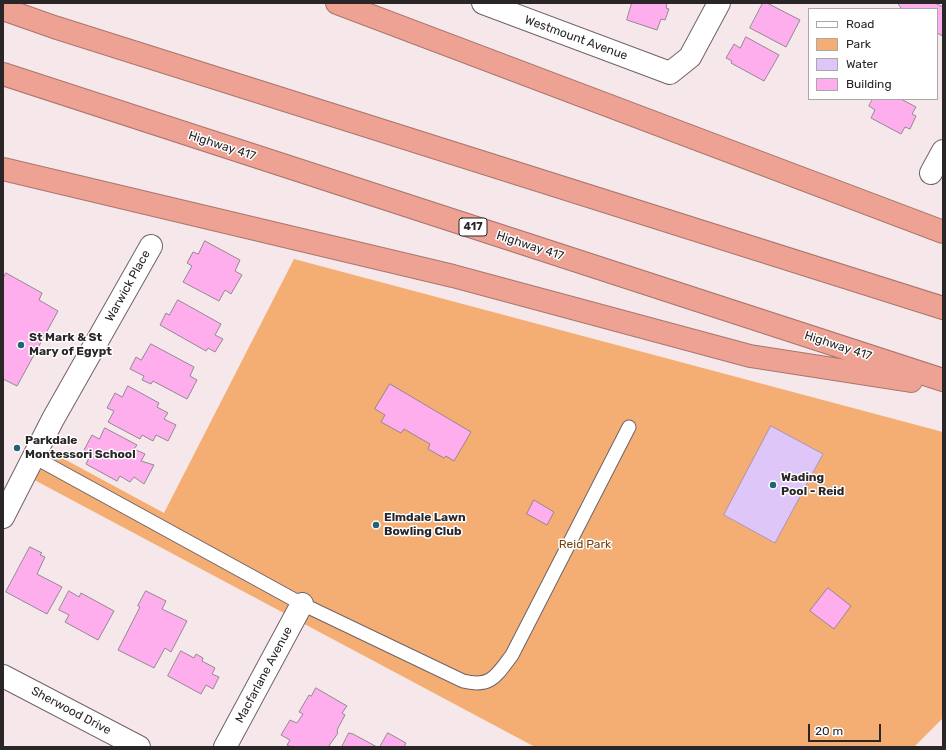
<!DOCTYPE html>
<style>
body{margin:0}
#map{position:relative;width:946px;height:750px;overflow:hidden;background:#f6e7ea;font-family:Rubik,sans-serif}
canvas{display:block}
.frame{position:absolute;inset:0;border:4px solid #2a2526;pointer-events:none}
.legend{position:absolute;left:808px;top:8px;width:130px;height:92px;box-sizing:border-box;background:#fff;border:1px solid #aaa8a8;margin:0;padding:5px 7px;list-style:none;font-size:12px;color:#2a2526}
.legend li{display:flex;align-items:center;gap:8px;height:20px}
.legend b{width:20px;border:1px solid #aaa8a8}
.scale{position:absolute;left:808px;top:724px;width:73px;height:18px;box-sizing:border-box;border:2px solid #2a2526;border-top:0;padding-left:5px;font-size:12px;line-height:14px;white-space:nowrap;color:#2a2526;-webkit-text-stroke:3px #fff;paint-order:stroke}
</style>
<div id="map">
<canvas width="946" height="750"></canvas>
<div class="frame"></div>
<ul class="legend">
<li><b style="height:5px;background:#fff"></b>Road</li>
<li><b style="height:11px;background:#f4ae73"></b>Park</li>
<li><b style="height:11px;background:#dfc6f9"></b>Water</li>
<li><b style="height:11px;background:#ffaeed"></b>Building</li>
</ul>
<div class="scale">20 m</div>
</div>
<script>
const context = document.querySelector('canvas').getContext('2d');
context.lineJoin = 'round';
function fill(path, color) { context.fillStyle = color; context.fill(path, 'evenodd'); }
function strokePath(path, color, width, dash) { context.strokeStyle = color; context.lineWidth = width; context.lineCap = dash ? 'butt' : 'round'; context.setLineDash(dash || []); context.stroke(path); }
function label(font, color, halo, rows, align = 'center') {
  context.font = font + ' Rubik,sans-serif'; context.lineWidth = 3; context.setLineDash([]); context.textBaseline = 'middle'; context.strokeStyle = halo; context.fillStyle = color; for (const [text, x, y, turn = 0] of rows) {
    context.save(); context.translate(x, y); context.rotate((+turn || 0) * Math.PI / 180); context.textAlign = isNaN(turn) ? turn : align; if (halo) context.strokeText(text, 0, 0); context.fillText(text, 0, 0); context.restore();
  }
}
const green = new Path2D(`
 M294 259 943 432V718L914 747H535L25 475 40 446 164 513Z`);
const water = new Path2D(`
 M771 426 823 454 775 543 724 515Z`);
const building = new Path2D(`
 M632 3H667L666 8 669 9 665 20 661 19 657 30 627 20Z
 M763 3H767L800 20 786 47 750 28Z
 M898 3H935L943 7V36L937 33V9H902Z
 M746 37 779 55 764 81 731 63 732 61 726 58 734 44 740 48Z
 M873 99H901L916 107 912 114 916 116 910 129 905 127 901 134 871 118 875 110 869 106Z
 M205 241 240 260 235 271 242 275 231 294 225 290 219 301 183 282 192 266 187 263 193 252 198 254Z
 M6 273 42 293 39 300 58 311 17 386 3 379V279Z
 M178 300 221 324 215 335 223 339 215 352 208 348 206 351 160 325 166 313 169 315Z
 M151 344 194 367 190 376 197 380 187 399 153 381 151 384 142 380 144 376 130 369 136 357 141 360Z
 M390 384 471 432 454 461 446 456 444 458 428 449 430 444 404 429 401 433 381 422 385 415 375 409Z
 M128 386 159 403 157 407 168 413 164 419 176 425 168 441 156 435 153 441 142 435 140 439 108 422 114 411 107 408 115 393 122 397Z
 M105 428 137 445 134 449 145 454 141 461 154 465 144 484 134 477 130 482 120 476 117 481 86 464 91 454 84 450 92 435 99 439Z
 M534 500 554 512 547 525 527 514Z
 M30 547 42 553 40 555 45 557 37 574 62 587 47 614 6 592Z
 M828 588 851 606 834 629 810 611Z
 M69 591 79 597 81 593 114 611 98 640 65 622 69 615 59 610Z
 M146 591 166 601 162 609 187 621 171 652 165 648 154 668 118 650 140 607 138 606Z
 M181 651 194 658 196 654 203 658 202 661 215 668 212 674 219 677 213 689 206 685 201 694 168 676Z
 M316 688 347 706 342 713 345 715 338 728 337 732 338 733 328 747H291L287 745 290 740 281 735 290 720 297 723 303 714 299 712 309 695 311 696Z
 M349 733 353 734 377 747H342Z
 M388 733 406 743 404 747H380Z`);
const service = new Path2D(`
 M34 457 302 604 463 681C491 688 496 676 512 655L629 427`);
const minor = new Path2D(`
 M483 3 670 73 690 57 719 3
 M931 173 943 151
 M3 517 53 419 151 246
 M225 747 302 604`);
const tertiary = new Path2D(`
 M3 676 139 747`);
const motorway = new Path2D(`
 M337 3 943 232
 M3 9 54 27 943 308
 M3 74 943 380
 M3 169 453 276 750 356 911 381`);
const markers = [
 [21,345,4,"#216477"],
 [17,448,4,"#216477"],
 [773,485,4,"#216477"],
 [376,525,4,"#216477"]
];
const shields = [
 [473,227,28]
];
const shieldNames = [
 ["417",473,227]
];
const streetNames = [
 ["Westmount Avenue",576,38,20],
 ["Highway 417",222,146,18],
 ["Highway 417",530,246,18],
 ["Warwick Place",128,286,-61],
 ["Highway 417",838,346,18],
 ["Macfarlane Avenue",264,675,-62],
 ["Sherwood Drive",71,711,28]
];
const poiNames = [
 ["St Mark & St",29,338],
 ["Mary of Egypt",29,352],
 ["Parkdale",25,441],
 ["Montessori School",25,455],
 ["Wading",781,478],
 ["Pool - Reid",781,492],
 ["Elmdale Lawn",384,518],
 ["Bowling Club",384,532]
];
const parkNames = [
 ["Reid Park",585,545]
];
fill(green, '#f4ae73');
fill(water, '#dfc6f9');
strokePath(water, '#a996ba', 1);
fill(building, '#ffaeed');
strokePath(building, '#928890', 1);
strokePath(service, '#706366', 15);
strokePath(minor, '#706366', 24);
strokePath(tertiary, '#706366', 24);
strokePath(motorway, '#a9766d', 24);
strokePath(service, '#fff', 13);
strokePath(minor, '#fff', 22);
strokePath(tertiary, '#fff', 22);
strokePath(motorway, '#eea293', 22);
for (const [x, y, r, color] of markers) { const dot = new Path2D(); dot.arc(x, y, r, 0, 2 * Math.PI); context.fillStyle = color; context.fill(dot); strokePath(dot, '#fff', 1.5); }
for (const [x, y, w] of shields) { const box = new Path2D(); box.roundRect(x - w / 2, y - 9, w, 18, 3); context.fillStyle = '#fff'; context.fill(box); strokePath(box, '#2a2526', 1); }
label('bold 11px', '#2a2526', null, shieldNames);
label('12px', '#2a2526', '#fff', streetNames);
label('bold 12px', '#2a2526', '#fff', poiNames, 'left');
label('12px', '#74420f', '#fff', parkNames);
</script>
